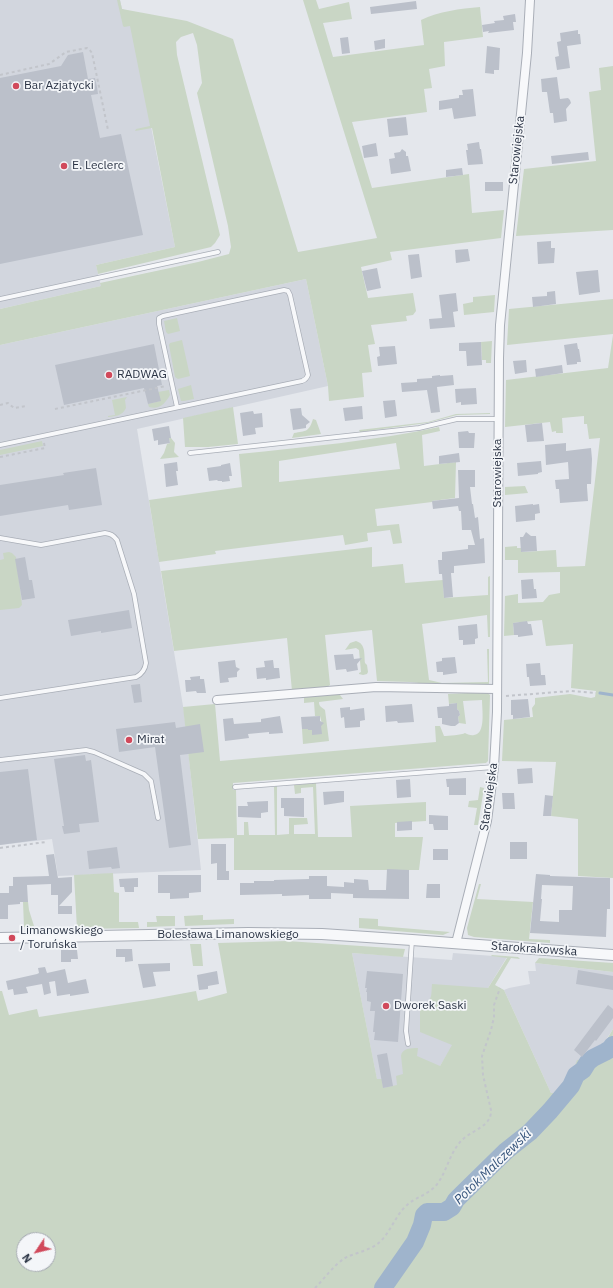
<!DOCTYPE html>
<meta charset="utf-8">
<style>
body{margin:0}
#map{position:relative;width:613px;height:1288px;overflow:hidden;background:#e4e7ec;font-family:"IBM Plex Sans",sans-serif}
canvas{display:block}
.north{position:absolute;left:16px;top:1232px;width:40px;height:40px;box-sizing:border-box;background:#f4f6f9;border:1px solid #a4a8b1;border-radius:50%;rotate:235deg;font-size:11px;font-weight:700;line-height:16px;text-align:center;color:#2b3445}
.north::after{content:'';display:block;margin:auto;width:14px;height:18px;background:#d1495b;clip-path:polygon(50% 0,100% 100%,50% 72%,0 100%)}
</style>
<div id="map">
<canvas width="613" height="1288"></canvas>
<div class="north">N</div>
</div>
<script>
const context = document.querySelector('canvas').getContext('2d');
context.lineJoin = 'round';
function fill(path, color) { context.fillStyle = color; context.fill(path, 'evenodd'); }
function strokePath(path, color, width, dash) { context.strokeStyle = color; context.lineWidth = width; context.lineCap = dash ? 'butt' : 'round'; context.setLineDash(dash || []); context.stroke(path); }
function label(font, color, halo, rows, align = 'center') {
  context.font = font + ' "IBM Plex Sans",sans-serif'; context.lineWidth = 3.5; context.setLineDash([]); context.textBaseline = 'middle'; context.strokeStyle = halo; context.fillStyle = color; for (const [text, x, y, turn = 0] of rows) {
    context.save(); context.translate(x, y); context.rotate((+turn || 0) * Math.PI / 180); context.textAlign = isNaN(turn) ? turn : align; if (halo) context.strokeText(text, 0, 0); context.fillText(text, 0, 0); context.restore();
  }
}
const built = new Path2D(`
 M0 0H120L122 9 128 11 175 247 96 265 101 286 0 309Z
 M306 279 328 386 137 429 184 712 201 870 58 876 52 839 0 845V345Z
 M352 953 452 960 453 953 507 957 440 1066 382 1105Z
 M535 963 613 972V1029L602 1046 591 1050 554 1093H551L504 990 509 988 530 984 528 971H536Z`);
const green = new Path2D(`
 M117 0H120L122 9 187 21 233 39 298 252 377 238 303 0H316L319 9 349 2 352 19 323 23 333 57 424 45 421 20C439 11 460 9 480 7L483 37 444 42 445 66 429 69 432 88 424 89 427 112 352 122 372 188 469 174 472 213 504 210 501 238 390 252 392 260 361 267 368 298 413 293 416 311 413 315 406 316 407 321 371 325 375 344 368 345 372 372 362 373 364 397 329 401 328 386 306 279 0 345V309L101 286 100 283 198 262 229 254 231 247 228 226 197 93 202 83 197 45 193 33 181 37 176 42 177 55 220 235 215 243 211 247 98 274 96 265 175 247 152 128 135 131 136 129 150 126 130 26 124 27 123 26Z
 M613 66V230L516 236 524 169 596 161 589 92 601 90 599 68Z
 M495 295 494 312 464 315 463 304 473 302V297Z
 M613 299V334L507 345 509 309Z
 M177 318 180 331 168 334 166 332 164 321Z
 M613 335V878L578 876V819L551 816 556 762 502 761 504 720 533 717 532 708 535 704V698L570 694 591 698 595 697 596 691 571 688 573 644 546 646 542 620 513 623 514 635 504 636 505 596 518 594V603L543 602 549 595 560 593V572L518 573V560H505V547L517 546V548H521L522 552 556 550 557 567 585 566 600 438 589 439 587 424H584V416L562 418 563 433H556V431L552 432 550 422 505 427 506 380 608 368Z
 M182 340 190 376 178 379 175 377 169 345 170 343Z
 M492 341 491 363H486V360H482L481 342Z
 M191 385 194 399 184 401H181L178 389Z
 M169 390 170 395C165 404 159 410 149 407L148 404 160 401 158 392Z
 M127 397 125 400 126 408C122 416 116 416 108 417V416L115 415 112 400Z
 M233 407 238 444 208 447H185L183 418Z
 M490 413V414L457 415 427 423 360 432 359 430 428 422 456 414Z
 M313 419 316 420 321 434 292 438 294 433C306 431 309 432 313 419Z
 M439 427 440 431 422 435 424 466 456 462 455 498 432 501V502L375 509 377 526 399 524 402 543 393 544 390 530 367 533 368 541 345 545 343 535 215 551 216 554 159 562 149 500 242 487 239 454C306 447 373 441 439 427ZM396 443 400 469 279 482V461Z
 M169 438H171L175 443 174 452 179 457 160 459 164 453 167 444 170 443Z
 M42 441 43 446 0 455V450Z
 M525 486 528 493 505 495V487Z
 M372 547V567L403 564 405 583 443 580 444 598 488 595V577L490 576V637H488L487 615 422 624 429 680 442 683 488 682 487 649H489V684L436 685 410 682 377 681 372 630 325 635 330 685 327 687 292 691 287 638 174 651 161 571Z
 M9 552 12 553 16 557 22 605 19 608 0 610V560L4 559 3 553Z
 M356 641C366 644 364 654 365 663L367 665 368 672 367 674 363 675 359 674V673L361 672 359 650 356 648 345 650 350 643Z
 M487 692 490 695 488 761 486 763 233 783V790H236L237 835H244V822H248L249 835H275L274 787 277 786V835L289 834V818H307L308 824 294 825V834H315L313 787 301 788V793L295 794 294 785 316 783 318 837H352L350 806 426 802V821L395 823V837H423L419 870H234V838L198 839 183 707 215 704 220 761 436 742 435 726H440L444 736C448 736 462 735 465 733 467 734 471 736 474 735 486 734 482 709 482 700L463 701 466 724 459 723 458 717 460 715 459 711 457 709V703L449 704 448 694Z
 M333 695H340L343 699 319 702C319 707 322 707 325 710L329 741 303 744 302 729H308V730H312V735L322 724 320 716H315L314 702 304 703V697Z
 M480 787 484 788 478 825H474L477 808 468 807 469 801 478 800Z
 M113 873 114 892 119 893V922H138L139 928 77 929 74 875Z
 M479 884H481L477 899 533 902 529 939 550 940V943L474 937 468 935 467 928Z
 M23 902H28L29 910 34 926 24 927Z
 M203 915V920L234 919V924L185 926 184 916Z
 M156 916H175V926L147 927V922H157Z
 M359 918 378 919V926L450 932 443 935 359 928Z
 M287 941 405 949 403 957 352 953 377 1079H382L383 1088 397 1085 396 1076 403 1074 401 1056C402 1048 411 1048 418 1048L417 1056 440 1066 452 1045 420 1032V1008C433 1000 431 997 432 984L488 988 507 958 491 956 492 955 518 957 520 959 511 958 495 985 504 990 551 1093H554L573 1071 577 1060 584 1059 591 1050 603 1046 613 1029C613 1052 608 1048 590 1058 599 1058 608 1054 613 1046V1288H0V991H2L9 1015 37 1009 39 1017 153 999 196 991 198 1001 227 993 218 943ZM24 1240H48V1264H24Z
 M190 944H201L203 966H193Z
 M539 958 613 963V972L535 963Z`);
const stream = new Path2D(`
 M600 693 613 695`);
const river = new Path2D(`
 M383 1288 415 1242 422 1225 424 1215 427 1212H444L452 1207 456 1200 462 1194 506 1151 530 1132 550 1111 571 1086 576 1075 583 1070 588 1062 593 1058 605 1052 610 1049 613 1045`);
const building = new Path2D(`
 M416 1 417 9 371 14 370 7Z
 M515 14 516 22H513L514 30 488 33 489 31 483 32 482 25 495 23 494 21 504 20 503 16Z
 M578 30V34H580L581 44 567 46 570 68 557 70 555 57 559 56 557 42 561 41 560 33Z
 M348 37 350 53 342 54 340 38Z
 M385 39V48L375 50 374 41Z
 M487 46 500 48 499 70H494V74L485 73Z
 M83 52 88 79 95 78 97 87 98 94 91 95 100 138 121 134 143 235 0 264V78L61 66 68 55Z
 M557 77 560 99 568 98 570 100 571 103 566 109 567 121 554 123 553 113H550L547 92H542L541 79Z
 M473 89 476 116 454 119 452 108 439 110V101L459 98V95H463L462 90Z
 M406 117 408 135 389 137 387 119Z
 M479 142 480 149H481L483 164 468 165 466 150H468L467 144Z
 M376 143 378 156 364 158 362 146Z
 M402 149 406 152V156H408L411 171 391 174 389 159 395 158 394 153 400 152Z
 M588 152 589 160 552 164 551 156Z
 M462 168 463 175 446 177V170Z
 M485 182H503V191H485Z
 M551 241V248H555L554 263 538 264 537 242Z
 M468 249 470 261 456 263 455 250Z
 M419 254 422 277 411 279 408 255Z
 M377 268 381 288 367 291 362 271Z
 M598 270 600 292 579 295 576 272Z
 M555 291 556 304 533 307 532 297 547 296V292Z
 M456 293 458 311 453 312 455 327 430 329 429 319 442 318 439 295Z
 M481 342 482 365 467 366 466 351H459V343Z
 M577 343 578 349H579L581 362H577V364L567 365 564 345Z
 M154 344 162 385 157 386 161 401 148 404 144 388 64 405 55 365Z
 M395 346 397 364 378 366 377 357 380 356 379 347Z
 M526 360 527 372 515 374 513 361Z
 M562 365 563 373 536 377 535 369Z
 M440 375V376L453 375 454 385 437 387 440 412 431 413 427 390 402 392 401 383 417 382V379L432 378V376Z
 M476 388 477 404 461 405V402L456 403 455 389Z
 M395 400 397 416 385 418 383 401Z
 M362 406 363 419 345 421 343 408Z
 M301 408 302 415 310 422 306 425V428L293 430 290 409Z
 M253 411 254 414 262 413 263 427 255 428 256 434 243 436 240 413Z
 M542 423 544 441 527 442 525 425Z
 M169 426 171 438H169L170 443 158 445V440L154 441 152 429Z
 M468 431 469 433H475L474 448H459L458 432Z
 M566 443V451L591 448 592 459 591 484H587V487L588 501 560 503 559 489H556L555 480 569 479 568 462 546 465 545 445Z
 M459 453 460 462 439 464V456Z
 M541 461 542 472 538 473V474L518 476 517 463Z
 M177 462 178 471H176L178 485 166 487 164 464Z
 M230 463 232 476H229L230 481 222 482V481H218L217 480 209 481 207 468 221 466V465Z
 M96 468 102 505 69 510 68 505 0 516V485L64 475 63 473Z
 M458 470H475V487H470L472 504H473L475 518 478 517 480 539 484 538 485 563 454 566V573H451L453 597 444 598 442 574H439L438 560H442V552L468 549V545H475L471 530H462L461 511H459L458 506 433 509 432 501 459 498Z
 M533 504V505L539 504 540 513 535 514V520L516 522 515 506Z
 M526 532 531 536H536L537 551 521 552 520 537H523Z
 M25 557 29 580H32L35 598 22 600 15 559Z
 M533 579 534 589H536L537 598 522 599 521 580Z
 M129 610 132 628 101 633V631L71 636 68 620Z
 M527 621 528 624H531L533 635 518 637V635H514L513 623Z
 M477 624 478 638 475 639V644L463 645V640H459L458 626Z
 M353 654 354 659 362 658 357 664 358 670 347 672 346 669 336 670 334 655Z
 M455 657 457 673 443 675V672H437L436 662 442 661V658Z
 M235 660 236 667 240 669 237 672V677L228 678 229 682 220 683 218 662Z
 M273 660 274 668H279L280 678 266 680V678L257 679 256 668 265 667 264 661Z
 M540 663 541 675H545L546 685 530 686 529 677H527L526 664Z
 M200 676V679H204L206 693H197L196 691 186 692 185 680H191L190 677Z
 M140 684 142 702 134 703 131 685Z
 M528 699 530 717 513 719V715H511V700Z
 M457 703V709L459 711 460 715 458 717 459 723 455 726H451L442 724V718H438L437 707 449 706V704Z
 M412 704 414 722 398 723 397 721 386 722 385 706Z
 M350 707V710L364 708 365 720 360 721V727L345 728 344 717 341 718 340 708Z
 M280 716 283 733 269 734V732L248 734 249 738 225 741 223 719 233 718 234 724 261 722V719Z
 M320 716V721L324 723 321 726 322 734 312 735V730H308V729H302L301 717Z
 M175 722 176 728 200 724 204 752 180 755 191 845 169 848 155 747 119 752 116 729Z
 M85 755 86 761 91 760 99 822 79 824 80 832 64 834 62 826H64L54 759Z
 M532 768 533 783 518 784 517 769Z
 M28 769 37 840 0 845V772Z
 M466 778V795H449V787H447L446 779Z
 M410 779 411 797 397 798 396 780Z
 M338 791H344V802L324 805 323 792Z
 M502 793H514L515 809H503Z
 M545 795 553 796 551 816H543Z
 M281 798H304V817L284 816V808H281Z
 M268 801V812L261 813V818L238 817V806H248L247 802Z
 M429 815 448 816V830H434L433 824H429Z
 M412 821V830L397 831V822Z
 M510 842H527V859H510Z
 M211 844H226V871H229V880H217V863L211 864Z
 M117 847 120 868 112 869 111 867 89 869 87 851Z
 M433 849H448V860H433Z
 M54 854 58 878 72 877V892L59 906H72V914H58V895H51V884L27 885 28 902H20V904L8 905V919H0V893H9V886H13V877L49 876 46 855Z
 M387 869 409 870V899L353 898V894L331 893V899H309V895L282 896V894L240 895V883H254V881H274V880L309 879V876H327V886L344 887V882L354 883V879L368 880 369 890H386Z
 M536 874 550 875V876L610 878V909H607L606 937 530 933ZM542 885 573 886 572 910H559V922L540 921 542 899H541Z
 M158 875H201V892L189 893V898L170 899V893H158Z
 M138 878V887H134V892H125L124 887H120L119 879Z
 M427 884H440V898H426Z
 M116 949H132L133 961 125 962V957H116Z
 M61 950H77L78 959H71V962H61Z
 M170 963V971L153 972 156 986 143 988 138 964Z
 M45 967 47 973 65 969 68 983 86 979 89 993 70 996V994L57 996 55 981 49 982 51 993 44 995 42 984 26 987 28 993 14 995 13 989 8 990 6 981 37 974 39 973 38 968Z
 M578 970 613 976V990L576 984Z
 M217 971 219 984 208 986V989L199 990 197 975Z
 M367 971 403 974 398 1042 374 1040 375 1032H373L375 1011H370L371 1002 367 1001V992H366L367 988H365Z
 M608 1005 613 1009V1018L596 1041 595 1040 582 1057 574 1050Z
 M387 1053 393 1086 383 1088 377 1055Z`);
const path = new Path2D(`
 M0 75 49 64 66 52 87 48 89 49 92 53 108 130
 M0 405 8 403 14 408 26 406
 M55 409 166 386
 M0 457 45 448 44 443
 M506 696 571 691 596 693
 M0 848 46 842
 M315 1288C324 1279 335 1264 345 1258 355 1253 367 1251 376 1245 390 1235 394 1217 406 1206 416 1196 428 1196 438 1183 447 1170 450 1153 461 1141 471 1130 492 1127 491 1110L483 1075 482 1056 491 1030 494 1017V1005L500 988`);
const service = new Path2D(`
 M0 299 218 252
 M0 445 302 381C305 380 307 378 308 375L290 295 288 291 284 290 163 316 159 318V324L177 407
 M190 453 419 428 457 419H498
 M0 538 41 545 105 533C111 534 113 535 117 540L134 594 146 663C145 670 142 674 136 677L0 698
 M0 760 69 752 86 750 94 752 144 774 151 781 158 818
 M235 787 494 767
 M408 1044 406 1031 412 940`);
const minor = new Path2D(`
 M217 700 376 687 496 689
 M456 943 487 821 494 767 497 712 499 358 500 325 527 53 530 0`);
const tertiary = new Path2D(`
 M0 938 248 933 322 934 412 940 613 955`);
const markers = [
 [16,86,4,"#d1495b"],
 [64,166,4,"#d1495b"],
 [109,375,4,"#d1495b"],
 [129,740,4,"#d1495b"],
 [12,938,4,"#d1495b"],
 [386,1006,4,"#d1495b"]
];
const poiNames = [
 ["Bar Azjatycki",24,86],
 ["E. Leclerc",72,166],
 ["RADWAG",117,375],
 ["Mirat",137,740],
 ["Limanowskiego",20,931],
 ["/ Toruńska",20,945],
 ["Dworek Saski",394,1006]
];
const streetNames = [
 ["Starowiejska",517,150,-84],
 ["Starowiejska",498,473,-90],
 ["Starowiejska",489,797,-82],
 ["Bolesława Limanowskiego",228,935],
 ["Starokrakowska",534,949,4]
];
const waterNames = [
 ["Potok Malczewski",493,1167,-44]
];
fill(built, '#d2d6de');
fill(green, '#c9d6c5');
strokePath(stream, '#9fb4cc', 3);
strokePath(river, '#9fb4cc', 18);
fill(building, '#bbc0ca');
strokePath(service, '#a9aeb7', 5.5);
strokePath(minor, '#a9aeb7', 10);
strokePath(tertiary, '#a9aeb7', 12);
strokePath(path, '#c2c5cb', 2, [3, 3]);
strokePath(service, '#f7f8fa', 4);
strokePath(minor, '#f7f8fa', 8);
strokePath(tertiary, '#f7f8fa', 10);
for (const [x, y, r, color] of markers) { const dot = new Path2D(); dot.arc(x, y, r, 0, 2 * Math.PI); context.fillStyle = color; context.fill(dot); strokePath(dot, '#f4f6f9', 1.5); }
label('12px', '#2b3445', '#f4f6f9', poiNames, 'left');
label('12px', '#2b3445', '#f4f6f9', streetNames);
label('italic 13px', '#34527a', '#f4f6f9', waterNames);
</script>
